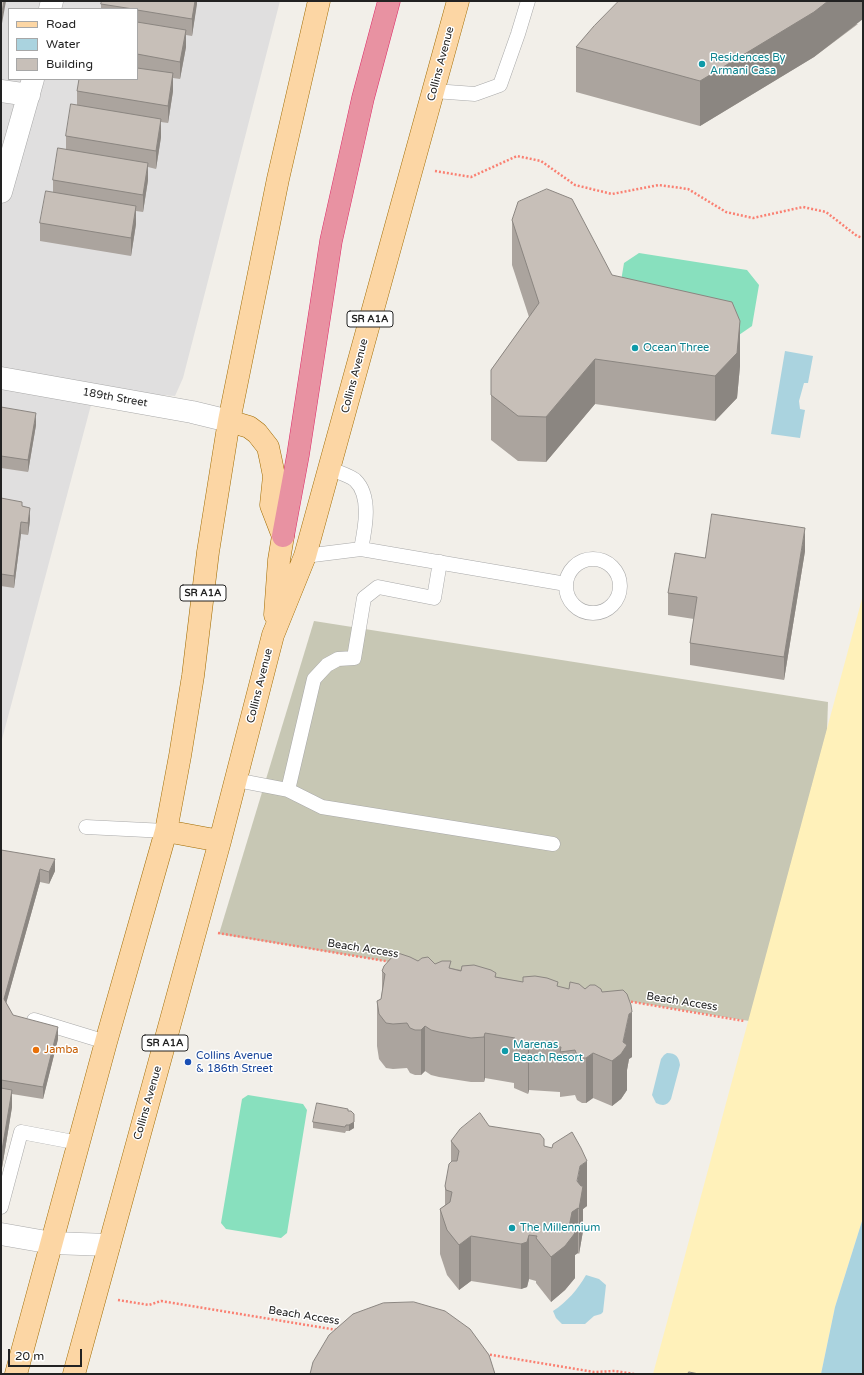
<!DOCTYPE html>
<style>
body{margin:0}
#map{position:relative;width:864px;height:1375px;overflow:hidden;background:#f2efe9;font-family:"Varela Round",sans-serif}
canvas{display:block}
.frame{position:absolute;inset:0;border:2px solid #222;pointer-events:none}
.legend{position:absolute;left:8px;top:8px;width:130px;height:72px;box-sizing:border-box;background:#fff;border:1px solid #a7a7a7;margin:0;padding:5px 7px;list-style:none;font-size:12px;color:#222}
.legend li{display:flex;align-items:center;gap:8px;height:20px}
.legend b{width:20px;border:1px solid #a7a7a7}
.scale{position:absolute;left:8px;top:1349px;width:74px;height:18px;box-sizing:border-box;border:2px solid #222;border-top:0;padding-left:5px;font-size:12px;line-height:14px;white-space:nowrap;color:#222;-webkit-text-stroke:3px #fff;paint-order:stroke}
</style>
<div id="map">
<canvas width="864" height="1375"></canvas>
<div class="frame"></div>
<ul class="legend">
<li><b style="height:5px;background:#fcd6a4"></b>Road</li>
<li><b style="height:11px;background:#aad3df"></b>Water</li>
<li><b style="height:11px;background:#c7bfb8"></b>Building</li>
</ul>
<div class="scale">20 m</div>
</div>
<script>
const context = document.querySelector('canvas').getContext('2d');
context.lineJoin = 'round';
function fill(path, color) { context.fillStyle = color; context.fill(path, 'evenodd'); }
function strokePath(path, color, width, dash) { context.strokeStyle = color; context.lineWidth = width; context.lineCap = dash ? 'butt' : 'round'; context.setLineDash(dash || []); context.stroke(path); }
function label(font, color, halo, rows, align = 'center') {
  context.font = font + ' "Varela Round",sans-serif'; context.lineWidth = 3; context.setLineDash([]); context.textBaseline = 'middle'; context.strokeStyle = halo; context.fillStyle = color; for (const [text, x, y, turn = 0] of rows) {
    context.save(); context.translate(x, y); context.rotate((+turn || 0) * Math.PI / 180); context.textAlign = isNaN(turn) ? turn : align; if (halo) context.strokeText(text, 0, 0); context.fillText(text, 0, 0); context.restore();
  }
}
const residential = new Path2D(`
 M1 1H280L183 378 175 396 95 390 1 743ZM9 9H137V79H9Z`);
const construction = new Path2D(`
 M314 621 828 702 827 731 749 1021 219 934Z`);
const sand = new Path2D(`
 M863 595V1218L835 1307 821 1374H653Z`);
const pitch = new Path2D(`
 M639 253 747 270 759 285 752 326 736 337 617 305 624 263Z
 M248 1095 303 1104 307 1110 287 1233 281 1238 226 1229 221 1223 242 1099Z`);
const water = new Path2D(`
 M785 351 813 356 808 383H804L799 401 800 409 805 410 800 438 771 434Z
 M667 1053C676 1053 679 1057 680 1065L671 1099C667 1106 663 1106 656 1103L652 1095 661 1059 664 1055Z
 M863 1218V1374H821L835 1307Z
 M586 1275 599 1279 606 1285 603 1312 601 1314 594 1316 585 1324H562L556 1318 553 1311C567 1302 578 1289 586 1275Z`);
const path = new Path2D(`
 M435 171 471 177 517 156 541 161 575 185 612 194 659 185 688 189 726 212 753 218 803 207 826 212 857 236 863 238
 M218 933 391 962
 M627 1001 744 1021
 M118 1300 149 1305 161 1301 337 1330
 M486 1354 594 1372 615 1371 634 1374`);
const service = new Path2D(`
 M434 91 475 94 500 85 518 34 528 1
 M329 468C337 472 349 475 355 480 372 496 365 529 361 549
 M305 556 361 549 566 584
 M566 586a27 27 0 1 1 54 0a27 27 0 1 1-54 0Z
 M236 780 288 790 314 679 327 665 338 659 354 658 364 598 378 587 434 598 440 562
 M288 790 322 807 553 844
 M86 827 166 831
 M34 1020 106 1042
 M1 1207 21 1132 79 1143`);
const minor = new Path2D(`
 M50 9 52 1
 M1 91 29 95
 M1 192 33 79
 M1 378 192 412 229 421
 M1 1234 52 1243 109 1245`);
const primary = new Path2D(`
 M229 421 249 427 257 433 268 447 271 461 274 476 271 505 283 536 279 560 275 615
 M166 831 220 841
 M16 1374 106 1042 166 831 180 756 193 676 208 552 229 421 278 179 319 1
 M74 1374 220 841 273 635 305 556 458 1`);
const motorway = new Path2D(`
 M283 536 298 455 331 241 363 98 389 1`);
const wall = new Path2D(`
 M197 1 192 36 186 35V47L180 79 173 78V91L168 123 161 122V137L156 169 148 167V180L143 212 136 211V224L131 256 40 241V223L53 192V180L66 149V136L77 105V91L137 79V9H101V4Z
 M858 24 814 57 700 126 576 92V47Z
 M512 220 612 275 740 366 737 398 715 421 595 404 546 462 518 461 491 440V370L529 317 512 265Z
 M1 407 36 425 28 472 1 468Z
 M1 498 22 506 30 520 28 535 21 534 14 588 1 586Z
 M805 551 784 680 690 665V643L694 619 668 615V593L705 558Z
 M1 850 55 871 49 884 40 882 6 1003 13 1015 58 1039 43 1099 12 1094V1107L1 1174Z
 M418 961 435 964 451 968 523 982 558 987 632 1057 629 1059 627 1070V1090L621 1099 612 1106 593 1098 586 1103H582L577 1100 575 1095 560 1097V1092L529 1090 528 1094 514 1088V1083L485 1078 484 1082H471L439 1077 431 1075 425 1071 421 1075H415L410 1073 407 1068 393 1069 386 1068 379 1059 377 1046V1001L381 999 382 991V971Z
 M348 1111 354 1114V1128L349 1131H346L345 1133 313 1128V1122Z
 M489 1126 544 1146 587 1206 583 1209V1231L579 1254 578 1253 575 1255V1278L565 1290 551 1302 536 1283V1281L529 1279 527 1287 521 1289 471 1281 459 1290 447 1275 440 1254V1209L445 1205V1186L451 1162V1141Z`);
const shadedWall = new Path2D(`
 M4 1H6L1 29V17Z
 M195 1H197V4L192 36V19Z
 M828 1H863V19L814 57 700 126V81Z
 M186 30V47L180 79V62Z
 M173 73V91L168 123V106Z
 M161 119V137L156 169V151Z
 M148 163V180L143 212V195Z
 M136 206V224L131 256V238Z
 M740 321V366L737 398 715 421V376Z
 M595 359V404L546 462V417Z
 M36 413V425L28 472V460Z
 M30 508V520L28 535V523Z
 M21 522V534L14 588V576Z
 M805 528V551L784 680V657Z
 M55 859V871L49 884V872Z
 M40 869V882L4 1011V999Z
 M632 1012V1057L629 1059 627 1070V1090L621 1099 612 1106V1061L623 1042 629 1014Z
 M425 1026V1071L421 1075V1030Z
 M58 1027V1039L43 1099V1087Z
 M485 1033V1078L484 1082V1037Z
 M529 1045V1090L528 1094V1049Z
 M593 1053V1098L586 1103V1058Z
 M12 1090V1107L1 1174V1156Z
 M354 1122V1128L349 1131V1125Z
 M587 1161V1206L583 1209V1231L579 1254V1209L578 1208V1253L575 1255V1278L565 1290 551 1302V1257L569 1227 580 1166Z
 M529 1235V1279L527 1287 521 1289V1244Z
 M471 1236V1281L459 1290V1245Z`);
const building = new Path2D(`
 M1 1H4L1 17Z
 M102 1H195L192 19 137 10V9H133L101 4Z
 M619 1H828L814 12 700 81 576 47 594 26Z
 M137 22 186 30 180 62 137 54Z
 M137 68 173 73 168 106 77 91 79 79H137Z
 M71 104 161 119 156 151 66 136Z
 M58 148 148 163 143 195 53 180Z
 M547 189 572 199 612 275 732 302 740 321 737 353 715 376 595 359 546 417 518 416 491 395V370L539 303 512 220 518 202Z
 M46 191 136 206 131 238 40 223Z
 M1 407 36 413 28 460 1 456Z
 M1 498 22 502V506L30 508 28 523 21 522 14 576 1 574Z
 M712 514 805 528 784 657 690 643 697 597 668 593 675 553 705 558Z
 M1 850 55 859 49 872 40 869 4 999 13 1015 58 1027 43 1087 1 1080Z
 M398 953 410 957 418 961 422 958 428 957 435 964 442 961H451L449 968 461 971 462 966 474 965 491 970 496 973 495 977 523 982V977L535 976 547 978 558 982 557 986 569 989 570 982 579 984 585 989 590 985H595L601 989 602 992 623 990 627 994 631 1005 632 1012 629 1014 623 1042 627 1045 621 1054 612 1061 593 1053 586 1058H582L577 1055 575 1050 560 1052 561 1047 529 1045 528 1049 514 1043 515 1038 485 1033 484 1037 471 1038 439 1032 431 1030 425 1026 421 1030H415L410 1028 407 1023 393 1024 386 1023 379 1014 377 1001 381 999 385 974 382 971 384 966 393 956Z
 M1 1088 12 1090 1 1156Z
 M317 1103 348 1109V1111H351L354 1114V1122L349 1125H346L345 1127 313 1122Z
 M480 1113 489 1126 540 1134 544 1139V1146L552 1148 553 1144 572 1132 581 1148 587 1161 580 1166 577 1181 581 1186H583L579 1209 578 1208 572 1212 569 1227 575 1233 565 1246 551 1257 536 1238 537 1236 529 1235 527 1242 521 1244 471 1236 459 1245 447 1230 440 1209 450 1202 452 1192 446 1190 445 1186 449 1164 452 1161H457L459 1151 451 1141 460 1129Z
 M414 1302 445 1311 470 1329 489 1355 495 1374H310L313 1362 329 1335 353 1314 383 1303Z
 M689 1372 699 1374H688Z`);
const markers = [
 [702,64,4,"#0f9aa8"],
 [635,348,4,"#0f9aa8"],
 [36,1050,4,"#e8710a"],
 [505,1051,4,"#0f9aa8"],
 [188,1062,4,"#1a4fb4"],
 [512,1228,4,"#0f9aa8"]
];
const shields = [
 [370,319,46],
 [203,593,46],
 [165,1043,46]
];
const shieldNames = [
 ["SR A1A",370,319],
 ["SR A1A",203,593],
 ["SR A1A",165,1043]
];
const cultureNames = [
 ["Residences By",710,58],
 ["Armani Casa",710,71],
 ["Ocean Three",643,348],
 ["Marenas",513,1045],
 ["Beach Resort",513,1058],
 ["The Millennium",520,1228]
];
const streetNames = [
 ["Collins Avenue",441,64,-75],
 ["Collins Avenue",355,376,-75],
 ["189th Street",115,398,10],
 ["Collins Avenue",260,686,-76],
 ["Beach Access",363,949,9],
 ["Beach Access",682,1002,9],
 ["Collins Avenue",148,1103,-74],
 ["Beach Access",304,1316,9]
];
const foodNames = [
 ["Jamba",44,1050]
];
const transitNames = [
 ["Collins Avenue",196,1056],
 ["& 186th Street",196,1069]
];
fill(residential, '#e0dfdf');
fill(construction, '#c7c7b4');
fill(sand, '#fff1ba');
fill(pitch, '#88e0be');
fill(water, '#aad3df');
strokePath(service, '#a9a9a9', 15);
strokePath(minor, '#a9a9a9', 23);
strokePath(primary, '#a06b00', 23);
strokePath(motorway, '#dc2a67', 23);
strokePath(path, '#fa8072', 2.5, [2, 2]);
strokePath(service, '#fff', 14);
strokePath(minor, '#fff', 22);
strokePath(primary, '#fcd6a4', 22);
strokePath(motorway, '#e892a2', 22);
fill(wall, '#aba49e');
fill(shadedWall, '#8b8681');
fill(building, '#c7bfb8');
strokePath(building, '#8b8681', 1);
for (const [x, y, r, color] of markers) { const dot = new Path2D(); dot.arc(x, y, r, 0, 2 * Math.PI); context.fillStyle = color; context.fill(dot); strokePath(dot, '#fff', 1.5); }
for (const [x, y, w] of shields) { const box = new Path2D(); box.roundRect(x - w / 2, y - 8, w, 16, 3); context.fillStyle = '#fff'; context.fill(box); strokePath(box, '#222', 1); }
label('bold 10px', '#222', null, shieldNames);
label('11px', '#0d838f', '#fff', cultureNames, 'left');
label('11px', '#222', '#fff', streetNames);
label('11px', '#c56008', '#fff', foodNames, 'left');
label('11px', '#164399', '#fff', transitNames, 'left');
</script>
